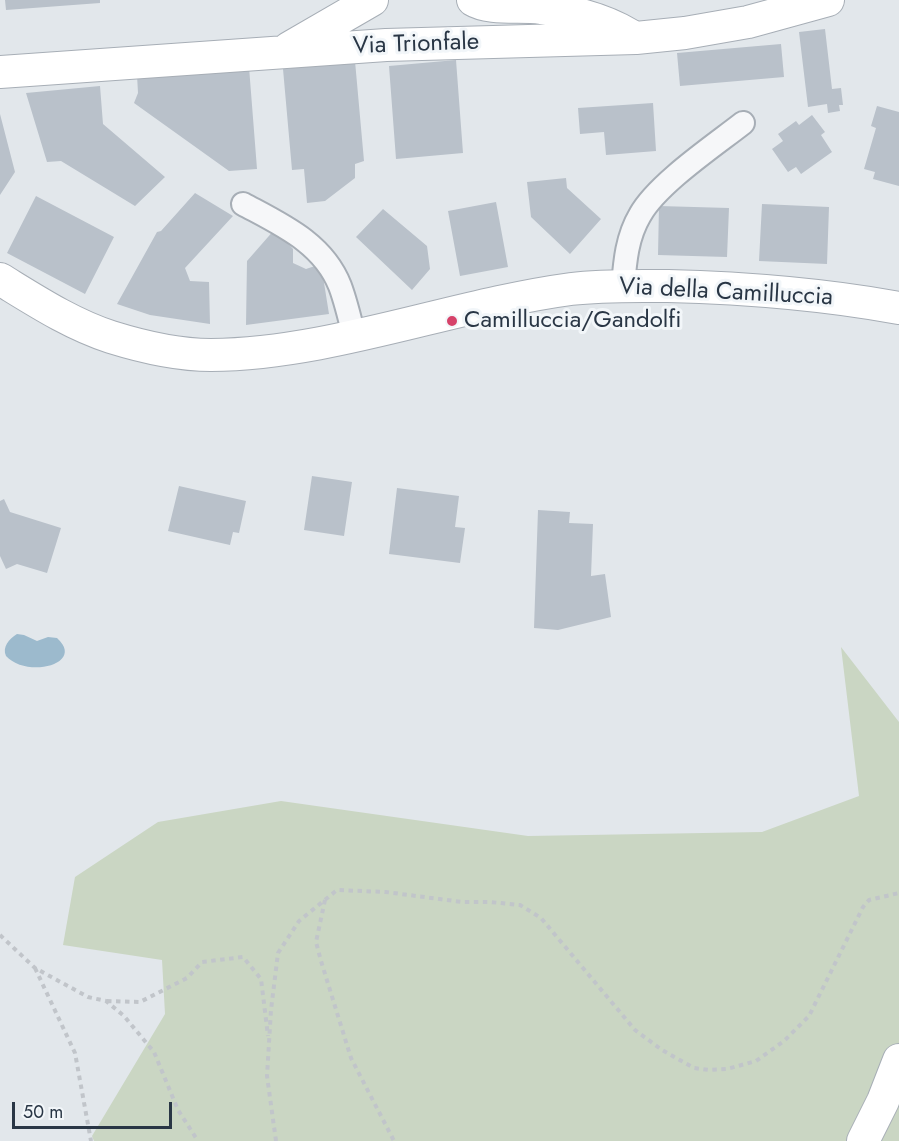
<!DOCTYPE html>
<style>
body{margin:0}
#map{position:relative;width:899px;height:1141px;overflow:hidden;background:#e2e7eb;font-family:Jost,sans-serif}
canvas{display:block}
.scale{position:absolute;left:12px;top:1102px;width:160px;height:27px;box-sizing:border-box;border:3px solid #293645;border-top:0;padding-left:8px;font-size:18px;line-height:21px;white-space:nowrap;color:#293645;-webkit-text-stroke:4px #f2f6f9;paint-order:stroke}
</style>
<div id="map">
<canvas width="899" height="1141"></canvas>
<div class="scale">50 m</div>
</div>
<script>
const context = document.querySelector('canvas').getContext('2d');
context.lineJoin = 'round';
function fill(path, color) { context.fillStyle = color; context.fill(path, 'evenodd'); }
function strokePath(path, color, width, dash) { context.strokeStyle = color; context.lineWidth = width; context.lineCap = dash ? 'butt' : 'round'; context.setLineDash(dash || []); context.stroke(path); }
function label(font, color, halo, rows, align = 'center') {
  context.font = font + ' Jost,sans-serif'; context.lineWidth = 6; context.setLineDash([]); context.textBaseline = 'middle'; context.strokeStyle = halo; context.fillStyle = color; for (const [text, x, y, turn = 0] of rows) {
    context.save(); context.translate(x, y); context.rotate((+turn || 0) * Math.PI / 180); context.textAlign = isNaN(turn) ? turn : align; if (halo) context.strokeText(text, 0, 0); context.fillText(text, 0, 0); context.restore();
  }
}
const green = new Path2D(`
 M841 647 899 722V1141H94L92 1136 165 1014 162 960 63 945 75 877 158 822 281 801 528 836 762 832 859 796Z`);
const water = new Path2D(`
 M17 634 24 635 37 641 48 637 57 638C86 664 27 679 6 656 2 647 9 639 17 634Z`);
const building = new Path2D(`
 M5 0H100V3L6 10Z
 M825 29 832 89 841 88 843 105H839L840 111 828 113 827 104 808 107 799 32Z
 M781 44 784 77 680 86 677 53Z
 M456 60 463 153 396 159 389 66Z
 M355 61 364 161 355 164V178L325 201 307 203 304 169 292 170 283 69Z
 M249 67 257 169 229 171 134 103 138 93 137 75Z
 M100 86 103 124 165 177 135 206 61 161 47 162 26 93Z
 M653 103 656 151 606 155 604 132 580 134 578 108Z
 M877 106 899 112V186L873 179 875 172 864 169 876 128 871 126Z
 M0 114 15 172 0 195Z
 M812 115 825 132 821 135 832 152 801 174 796 167 788 172 772 149 783 141 778 134 796 121 799 125Z
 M566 178 567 188 601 219 570 254 531 217 527 182Z
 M195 193 233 216 185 268 190 281 209 282 210 324 150 315 117 304 157 232 161 231Z
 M36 196 114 237 85 294 7 253Z
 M496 202 508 267 460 276 448 211Z
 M762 204 829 207 827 264 759 261Z
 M659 206 729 208 727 257 658 255Z
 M383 209 427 246 430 269 412 290 356 237Z
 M275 229 293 249V263L306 269 321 264 329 314 246 325 247 261Z
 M312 476 352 482 344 536 304 530Z
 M179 486 246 501 239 533 233 532 230 545 168 531Z
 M397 488 459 496 455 527 465 528 460 563 389 554Z
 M4 499 10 512 61 528 47 573 17 564 6 569 0 556V501Z
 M538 510 570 512 569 523 593 524 591 576 605 574 611 617 558 630 534 628Z`);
const path = new Path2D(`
 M325 900 316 942 321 961 351 1058 394 1141
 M0 935 35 968 88 997 106 1001 124 1016 154 1052 178 1110 198 1141
 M35 968 75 1053 91 1141
 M107 1001 140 1002 187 978 202 962 243 957 261 979 268 1036
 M276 1141 267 1076 271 1010 278 953 299 921 337 890 386 892 462 902H490L520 905 541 918 635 1030 662 1050 694 1068 709 1070 727 1069 756 1061 784 1041 809 1016 863 907 869 900 899 893`);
const street = new Path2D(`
 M243 204C282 225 323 243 340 286 346 302 350 319 354 336
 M623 286C625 261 627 237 640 215 657 184 715 145 743 123`);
const secondary = new Path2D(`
 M473 0C489 10 522 5 541 8 572 11 603 19 630 35
 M289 48 372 0
 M0 72 386 45 636 38 685 33 748 22 828 0
 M0 279C36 301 71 324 111 337 143 347 177 355 211 355 331 354 452 305 571 289 603 285 636 286 668 286 745 288 823 294 899 308
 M863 1141 883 1101 899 1060`);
const markers = [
 [452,321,6,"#d64269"]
];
const streetNames = [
 ["Via Trionfale",416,45,-2],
 ["Via della Camilluccia",726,293,3]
];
const poiNames = [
 ["Camilluccia/Gandolfi",464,321]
];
fill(green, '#cad6c3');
fill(water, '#9cbacd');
fill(building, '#b9c1ca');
strokePath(street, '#a7aeb6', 26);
strokePath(secondary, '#a7aeb6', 34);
strokePath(path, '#c1c5ca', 4, [4.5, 4.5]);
strokePath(street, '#f6f7f9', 22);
strokePath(secondary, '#fff', 32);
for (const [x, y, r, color] of markers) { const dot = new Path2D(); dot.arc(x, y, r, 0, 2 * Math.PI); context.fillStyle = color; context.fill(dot); strokePath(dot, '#f2f6f9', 2); }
label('24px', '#293645', '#f2f6f9', streetNames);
label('24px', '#293645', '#f2f6f9', poiNames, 'left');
</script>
